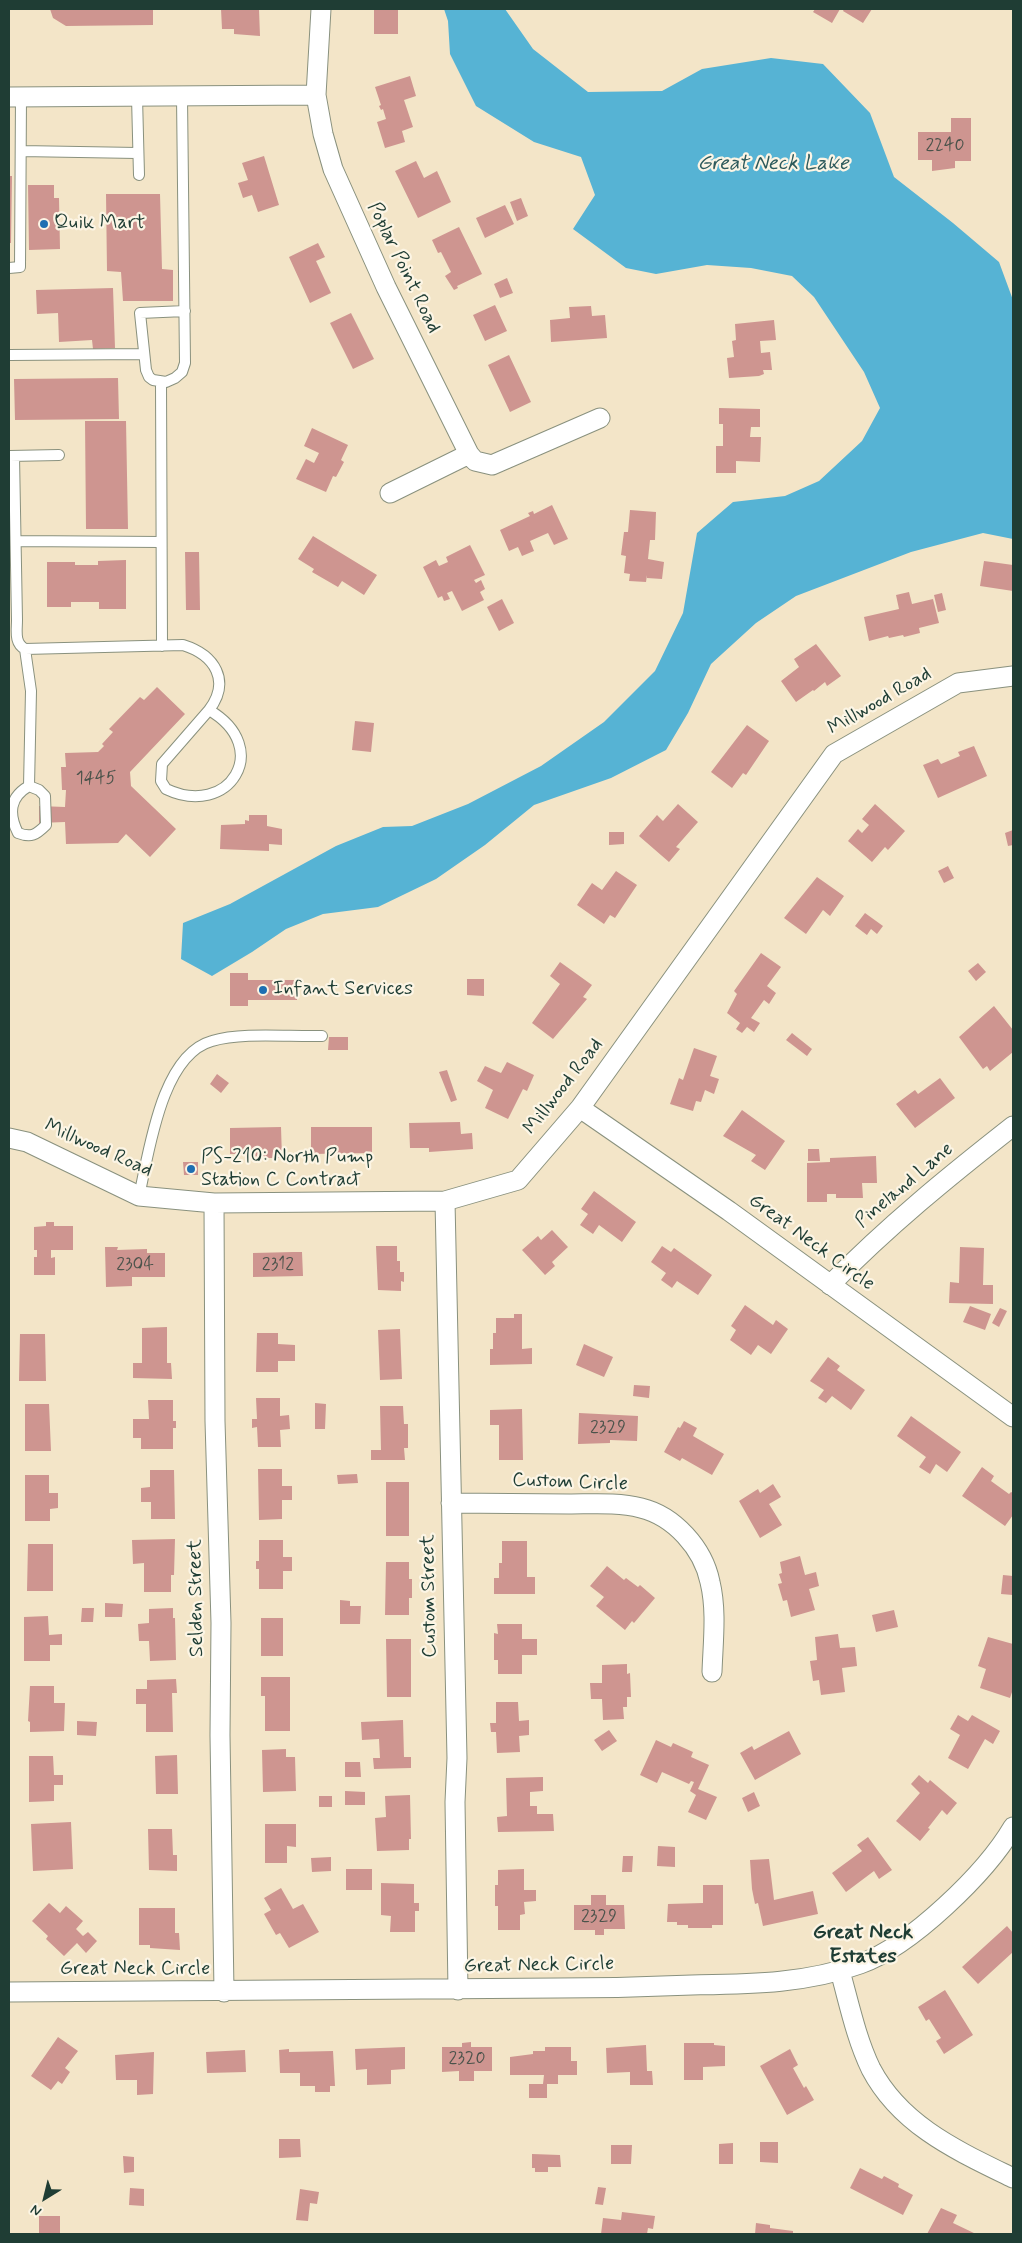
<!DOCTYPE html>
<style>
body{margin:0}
#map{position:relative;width:1022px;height:2243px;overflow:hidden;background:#f3e5c8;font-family:Mynerve,sans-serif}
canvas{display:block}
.frame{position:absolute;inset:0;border:10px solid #1f3d34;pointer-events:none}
.north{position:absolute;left:20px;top:2173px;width:50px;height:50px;-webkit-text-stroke:4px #fcf5e5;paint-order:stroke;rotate:216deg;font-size:14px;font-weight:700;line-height:20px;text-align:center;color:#1f3d34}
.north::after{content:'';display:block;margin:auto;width:18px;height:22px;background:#1f3d34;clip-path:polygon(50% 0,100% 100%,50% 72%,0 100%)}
</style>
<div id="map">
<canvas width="1022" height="2243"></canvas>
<div class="frame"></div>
<div class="north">N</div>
</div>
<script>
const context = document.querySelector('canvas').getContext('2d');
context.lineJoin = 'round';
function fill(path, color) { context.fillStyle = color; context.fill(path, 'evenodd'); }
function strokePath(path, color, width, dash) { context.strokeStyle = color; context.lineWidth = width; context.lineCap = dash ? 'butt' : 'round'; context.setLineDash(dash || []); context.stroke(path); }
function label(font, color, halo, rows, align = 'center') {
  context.font = font + ' Mynerve,sans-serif'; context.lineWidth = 4.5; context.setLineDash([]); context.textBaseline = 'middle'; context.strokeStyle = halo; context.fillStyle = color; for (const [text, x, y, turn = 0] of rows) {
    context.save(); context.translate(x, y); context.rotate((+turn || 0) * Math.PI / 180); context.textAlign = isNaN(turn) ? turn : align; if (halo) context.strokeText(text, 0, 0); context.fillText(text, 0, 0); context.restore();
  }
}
const water = new Path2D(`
 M444 9H505L533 49 588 92 662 91 702 69 771 58 823 64 870 113 894 177 953 223 999 262 1013 300V539L983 533 911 552 796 596 756 623 711 664 688 713 666 750 611 778 534 805 485 845 436 879 378 907 323 914 286 929 252 952 212 976 181 959 183 923 230 904 336 846 383 827 412 826 468 804 541 766 604 722 655 671 683 613 697 533 733 502 785 496 819 481 862 441 880 408 864 372 814 297 792 276 751 268 707 265 656 274 626 268 573 229 595 195 581 157 534 142 476 106 450 54 448 21Z`);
const building = new Path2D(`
 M50 9H153V25L66 26 53 18Z
 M221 9H259L260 36 234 34V29H222Z
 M374 9H398V34H374Z
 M815 9H840L832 23 813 12Z
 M844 9H872L863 23 843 11Z
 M410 76 416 96 404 100 413 127 402 131 405 142 385 148 377 122 386 119 383 109 381 110 379 106 381 105 375 87Z
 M951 118H971V161H955V168L932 171V160H918V132H951Z
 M264 156 279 205 258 212 252 195 243 198 238 183 248 180 242 163Z
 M416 161 424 178 437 171 451 202 418 218 395 171Z
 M9 176H12L11 243H9Z
 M28 185H54V198H59L60 249 29 250Z
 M106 194H160L162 269 173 270V301H123L121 272 107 271Z
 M521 198 528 216 517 221 510 202Z
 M505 205 514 224 485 238 476 218Z
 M459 227 482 274 457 286 458 288 454 290 445 276 451 272 441 252 438 253 432 240Z
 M318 243 325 257 316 261 331 293 310 303 289 257Z
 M507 278 513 293 500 298 494 284Z
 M113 288 115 348 93 349 92 340 59 342 58 313 37 314 36 290Z
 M495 305 507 331 485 341 473 315Z
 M591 306 592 316 605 315 607 338 551 342 550 320 570 318 569 307Z
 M351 313 374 359 353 369 330 323Z
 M774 320 776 340 760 341 761 353 770 352 772 370H763L764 374 759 376 729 378 727 358 734 357 732 341 736 340 735 324Z
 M509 355 531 402 510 412 488 365Z
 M118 378 119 419 15 420 14 379Z
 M719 408 760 409V427H751L750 437H761L760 462 736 461V473H716V446H723V424H719Z
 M85 421H126L128 529H86Z
 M312 428 348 445 341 460 344 462 336 477 333 476 326 492 296 479 306 459 314 463 319 453 304 446Z
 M552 505 568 539 554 545 548 533 530 541 534 551 522 556 518 547 509 551 500 530 530 516 528 513 533 511 534 514Z
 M630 510 656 512 655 540H650L648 559 664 562 662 579 647 578V575L646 582 629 581 630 574 624 573 626 556 621 555 624 532H628Z
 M313 536 377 575 364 595 342 581 338 587 312 572 314 569 298 559Z
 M470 545 485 575 474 580 476 583 481 580 485 589 480 592 484 600 462 611 452 591 447 593 450 599 444 601 442 596 438 598 423 567 436 560 439 566 448 562 446 557Z
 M185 552H199L200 610H186Z
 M126 560V609H99V602H71V607H47V562H75V565H98V561Z
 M984 561 1013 565V591L980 586Z
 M909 592 912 604 933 599 939 623 919 628 920 633 904 637 903 635 889 638 888 636 869 641 864 617 899 609 896 595Z
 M942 593 946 610 938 612 934 595Z
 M502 599 514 623 499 631 487 607Z
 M816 644 841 676 827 686 825 682 814 691 813 690 796 702 781 681 799 667 794 659Z
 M157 687 185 714 130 772 131 786 176 829 150 857 126 834 118 843 66 844 65 822 39 823V806L65 807 66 790H62L61 767H66L65 753 98 752 104 746 102 744 113 732 109 729 140 697 144 700Z
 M355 721 374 723 371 752 352 750Z
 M747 725 769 741 746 775 743 773 732 788 711 772Z
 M974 746 987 776 938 798 923 765 938 759 941 764 960 756 958 752Z
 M678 804 698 822 676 847 680 849 669 862 639 836 657 815 663 821Z
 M875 804 905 831 888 850 885 847 872 862 848 841 858 829 862 833 869 825 862 819Z
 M249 815H267V826L282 829V845L269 844V851L220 849 221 825 245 824V820L249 821Z
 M1013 830V845L1008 846 1005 833Z
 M609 832H624V844L609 845Z
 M948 866 954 878 944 883 938 871Z
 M616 871 637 885 615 918 610 915 604 924 577 905 592 883 602 890Z
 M817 877 844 896 830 916 823 910 806 934 784 918Z
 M865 913 883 926 877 934 871 929 867 935 855 926Z
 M761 953 781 967 767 986 776 993 769 1004 764 1000 751 1018 760 1023 754 1032 747 1027 742 1033 736 1029 740 1023 727 1013 737 994 734 991Z
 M560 962 592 985 583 997 587 999 553 1039 532 1023 560 984 550 976Z
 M978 963 986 972 976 981 968 971Z
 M230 973H248V980H297V1000H248V1006H230Z
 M467 979H484V996L467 995Z
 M994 1006 1013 1030V1052L990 1071 987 1066 983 1069 959 1037Z
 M792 1033 812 1049 807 1056 786 1040Z
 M329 1037H348V1050H328Z
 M694 1048 717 1056 710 1076 719 1079 714 1094 705 1090 701 1102 696 1101 693 1111 670 1104 679 1078 683 1080Z
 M507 1062 534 1075 527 1091 523 1089 508 1119 485 1108 493 1090 477 1081 485 1066 501 1073Z
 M447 1070 457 1100 451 1102 439 1072Z
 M217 1074 229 1083 221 1093 210 1084Z
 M940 1078 955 1098 915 1128 896 1104 915 1090 918 1094Z
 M742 1110 785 1141 765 1170 751 1161 756 1155 723 1136Z
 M460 1122 461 1134 472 1133 473 1149 429 1152V1148H410L409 1123Z
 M281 1127 282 1158H264V1156L251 1157V1154H230V1128Z
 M311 1127H372V1153L311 1154Z
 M808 1149H819L820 1161H808Z
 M876 1156 877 1183H862L863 1198H836V1194H827V1202H807V1163L830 1162V1158Z
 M183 1162H198V1175H184Z
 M594 1191 636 1222 622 1242 599 1225 593 1234 580 1225 588 1214 581 1209Z
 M46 1222H54V1226H73V1250H51V1258L55 1257V1275H34V1257H37V1250H34V1227L46 1226Z
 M552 1230 568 1247 552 1262 555 1266 545 1275 522 1250 538 1236 541 1240Z
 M376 1246H397V1261H400V1272H404V1282L401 1281V1291L378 1290Z
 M662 1246 671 1252 674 1248 712 1275 698 1295 677 1281 672 1288 661 1280 666 1273 651 1262Z
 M105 1247H118L117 1250 147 1249V1253H165V1277H132V1286L106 1287Z
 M960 1247 984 1248 983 1285H993V1304L949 1303 950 1282 959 1283Z
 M293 1252H302L303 1276 253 1277V1253Z
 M745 1305 773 1325 776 1320 788 1329 771 1354 758 1345 751 1355 730 1340 736 1330 731 1326Z
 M970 1306 991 1314 985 1330 963 1322Z
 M1000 1308 1007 1311 999 1327 992 1323Z
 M514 1314H522V1349L532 1348V1364L490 1365V1349H493V1333H496V1318H514Z
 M167 1327V1363H171L172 1379 133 1378V1363H142V1328Z
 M400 1329 402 1379 380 1380 378 1330Z
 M257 1333H278V1344L295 1345V1361H278V1372H256Z
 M20 1334H45L46 1381H19Z
 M584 1344 613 1357 604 1377 576 1365Z
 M828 1357 840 1366 837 1370 865 1390 851 1410 832 1396 826 1403 818 1398 824 1390 810 1381Z
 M634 1385 650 1386 649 1398 633 1396Z
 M256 1398H280V1416L289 1415 290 1429 280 1430 281 1447H258L257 1427 252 1428V1419H257Z
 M148 1400H173V1421H176V1428H173V1449H141V1438H133V1419H149Z
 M315 1403 326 1404 325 1429H315Z
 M25 1404H49L51 1451H25Z
 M380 1406H403L404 1424H408V1448H404L405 1460H371V1450H381Z
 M522 1409 523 1460H499V1425H490V1410Z
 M579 1413 638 1416 637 1441 610 1440V1443L578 1444Z
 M911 1416 961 1452 947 1472 936 1464 930 1474 919 1467 926 1457 897 1436Z
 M684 1421 697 1428 693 1436 724 1454 712 1475 682 1458 680 1461 664 1452 678 1427 680 1428Z
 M982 1467 994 1476 991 1481 1009 1494 1011 1492 1013 1493V1515L1005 1526 962 1496Z
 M258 1469H282V1486H292V1500H282V1519L259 1520Z
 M150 1470H174L175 1519H151V1502H141V1488L150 1487Z
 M357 1474 358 1483 338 1484 337 1475Z
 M25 1475H49V1493H58V1508L50 1509V1521H25Z
 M386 1482H409V1536H386Z
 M773 1484 781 1497 769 1504 782 1525 760 1538 739 1501 758 1489 760 1493Z
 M175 1539 174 1575H171V1592H144V1563L133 1564 132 1540Z
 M259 1540H283V1557H292V1571H283V1589H259V1569H256V1561H259Z
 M502 1541H527V1577H535V1594H494V1578H499V1563H502Z
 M28 1544H53V1591H27Z
 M800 1556 805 1575 816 1572 819 1586 809 1589 815 1610 791 1617 787 1600 783 1601 778 1584 782 1583 779 1574 782 1573 780 1562Z
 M386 1562H409V1579H412V1598H409V1615H385Z
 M607 1566 624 1580 626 1578 638 1587 640 1585 655 1598 634 1623 632 1621 625 1630 596 1606 604 1597 590 1586Z
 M1003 1575 1013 1576V1595L1001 1594Z
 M340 1600 350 1601V1606H361L360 1624H340Z
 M105 1603 123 1604 122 1617H105Z
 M82 1608H94L93 1622H81Z
 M173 1608V1618H175L176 1660 150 1661 149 1641H139L138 1624 149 1623V1609Z
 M894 1610 898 1627 876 1632 872 1615Z
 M48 1616 49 1635 62 1634V1645H50V1661H24V1617Z
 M261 1618H283V1656H261Z
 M497 1624H522V1639H537V1655H522V1674H498V1660H494V1633L498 1634Z
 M838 1634 840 1648 855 1647 857 1666 842 1668 845 1692 821 1695 819 1680 813 1681 810 1661 817 1660 815 1637Z
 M988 1637 1013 1644V1689L1010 1698 980 1688 986 1669 978 1666Z
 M386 1639H411V1697H387Z
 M627 1664V1674L630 1673 631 1697H627V1707H623L624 1719 603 1720 602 1699H591L590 1683H602V1665Z
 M261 1677H290V1731H265V1696H261Z
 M176 1679 177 1693H172L173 1732H146V1704H136V1689H147V1680Z
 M30 1686H54V1703H65L64 1731 30 1732V1722L28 1721Z
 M496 1702H518L519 1721 529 1720V1735L519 1736 520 1752 497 1753 496 1732H491L490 1723H496Z
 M958 1715 968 1721 972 1715 1000 1731 993 1744 985 1739 968 1769 948 1758 960 1735 950 1729Z
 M403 1720 404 1757H411V1768L374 1769 373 1758H380L379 1739 362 1740 361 1722Z
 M77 1721 97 1722 96 1736 77 1735Z
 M609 1730 617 1741 602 1751 594 1740Z
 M789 1731 801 1754 755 1780 740 1753 752 1746 754 1750Z
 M656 1740 671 1747 673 1743 693 1752 691 1757 709 1765 698 1789 717 1797 706 1820 688 1812 696 1795 690 1791 694 1782 691 1781 689 1784 662 1772 657 1783 640 1775Z
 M286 1749V1757H295L296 1791 263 1792 262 1750Z
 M177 1755 178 1794H156L155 1756Z
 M29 1756H53L54 1775H63V1785H54V1801L29 1802Z
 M345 1762H360L361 1777H345Z
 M919 1775 928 1783 930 1780 957 1803 947 1815 942 1810 928 1828 930 1829 920 1841 896 1821 920 1793 911 1784Z
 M543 1777V1791L530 1792V1806H537V1814H553L554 1831 498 1832 497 1817 507 1816 506 1778Z
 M345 1791 365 1792V1805H345Z
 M754 1792 760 1806 748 1812 742 1798Z
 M410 1795 411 1839H409V1850L377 1851 375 1818 386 1817 385 1796Z
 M319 1796H332V1807H319Z
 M71 1822 73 1869 33 1871 31 1824Z
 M265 1824H296V1847L287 1846V1863H265Z
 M148 1829H172L173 1855H177V1871L149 1870Z
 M868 1837 892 1870 879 1879 874 1871 846 1892 832 1873 862 1851 857 1845Z
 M658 1846 675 1847V1867L657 1866Z
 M623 1856H633L632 1872H622Z
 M331 1857V1871L312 1872 311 1858Z
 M769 1859 774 1900 813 1891 818 1914 763 1926 758 1903 755 1904 752 1889 750 1860Z
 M346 1869H372V1890H346Z
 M524 1869V1890H536V1901L524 1902 525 1914 520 1915V1930H498V1906H495V1885H498V1870Z
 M381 1883 414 1884V1903H419V1911H415V1932H390L391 1916 381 1915Z
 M703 1885H723V1925H712V1928H688V1925H677V1922H667L668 1904 703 1903Z
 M281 1888 293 1909 303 1904 319 1932 289 1948 280 1933 276 1935 264 1914 271 1910 264 1898Z
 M591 1895H606V1905H624L625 1929H604V1935H595V1930H574V1905H591Z
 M49 1903 60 1913 66 1906 83 1921 76 1929 83 1936 88 1932 97 1941 86 1953 77 1943 64 1956 46 1939 48 1936 32 1921Z
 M139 1908H175V1933H179L180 1950 150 1948V1945H139Z
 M1007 1926 1013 1933V1952L978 1984 962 1967Z
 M945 1990 973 2035 944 2054 936 2041 941 2038 929 2019 926 2021 918 2007Z
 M58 2037 78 2051 65 2068 70 2072 62 2084 58 2081 51 2090 31 2076Z
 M471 2042V2047H492V2071H474V2081H459V2071L442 2072V2047H462V2043Z
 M684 2043H714V2045L725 2046V2066L703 2067V2080H684Z
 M646 2045 647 2071H652L653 2085H630V2072L607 2073 606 2048Z
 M405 2047V2069L391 2070V2084L367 2085V2069L356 2070 355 2049Z
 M545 2047H571V2061H577V2075H558V2084H547V2098H529V2084H543L544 2075H510V2057L533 2054V2051H545Z
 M289 2049V2052L333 2051 335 2086H330V2092H315V2086H300V2073H280L279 2050Z
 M790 2049 798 2065 793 2068 804 2088 806 2086 814 2100 787 2115 760 2066Z
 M245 2050 246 2072 207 2073 206 2052Z
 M154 2052 153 2094 137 2095V2080H116L115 2055Z
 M279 2139H300L301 2157 279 2158Z
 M760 2142H778V2163L760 2162Z
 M733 2143V2164H719V2144Z
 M611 2145H632L631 2164H611Z
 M532 2154 560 2155 561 2167H548V2172H535V2168H532Z
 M123 2156 134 2157V2172L124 2173Z
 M860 2168 882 2179 884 2176 899 2184 898 2187 913 2195 903 2215 850 2188Z
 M598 2187 606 2188 603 2205 595 2204Z
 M130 2188 144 2189V2206L129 2205Z
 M300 2189 319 2192 317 2204 310 2203 308 2221 296 2220Z
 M941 2208 957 2215 953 2223 976 2234H927Z
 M622 2212 655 2216 653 2229 648 2228 647 2234H601L603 2218 621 2220Z
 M39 2216H60V2234H39Z
 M756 2223 770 2225V2228L793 2231V2234H755Z`);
const service = new Path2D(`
 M137 97 139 175
 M182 97 185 363 182 372 175 378 166 382 153 380 149 377 146 370 140 313 185 311
 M21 151 137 153
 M9 268 20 267 21 97
 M9 355 144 354
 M161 382 162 646
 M10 456 59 455
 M14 456 17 620C17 631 14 643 25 649L183 645C215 655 231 681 209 710
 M16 541 161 542
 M25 649 31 691 29 786
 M209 710C274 748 229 819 166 789L161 781 162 764Z
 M29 786 39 790 45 796 46 825C36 835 31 838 18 833 8 813 10 797 29 786Z
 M139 1196C149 1153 161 1055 212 1041 242 1032 289 1037 322 1036`);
const minor = new Path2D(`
 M321 9 316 95 323 134 333 169 386 287 469 454 475 461 492 465 600 418
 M9 97 316 95
 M390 493 469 454
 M580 1108 729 1211 1013 1417
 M9 1138 27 1142 139 1196 214 1203 445 1201 518 1180 580 1108 834 754 958 683 1013 676
 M445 1201 457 1758 455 1802 458 1990
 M214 1203 215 1421 221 1623 220 1735 224 1992
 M830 1285C889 1225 948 1177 1013 1126
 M451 1503C490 1503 530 1504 569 1504 592 1504 618 1502 641 1508 674 1516 703 1548 710 1582 717 1611 713 1642 712 1672
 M840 1971C849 2003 856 2038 871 2069 901 2126 958 2151 1013 2178
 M9 1992C192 1992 375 1991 558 1988 603 1988 647 1987 692 1985 749 1984 805 1984 860 1964 911 1946 986 1873 1013 1827`);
const markers = [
 [44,224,5,"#1f6fb2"],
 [263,990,5,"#1f6fb2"],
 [191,1169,5,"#1f6fb2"]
];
const numberNames = [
 ["2240",945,146],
 ["1445",96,779],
 ["2304",135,1265],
 ["2312",278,1265],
 ["2329",608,1428],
 ["2329",599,1917],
 ["2320",467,2059]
];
const poiNames = [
 ["Quik Mart",54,224],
 ["Infant Services",273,990],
 ["PS-210: North Pump",201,1158],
 ["Station C Contract",201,1181]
];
const streetNames = [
 ["Poplar Point Road",403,268,64],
 ["Millwood Road",880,702,-30],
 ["Millwood Road",564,1087,-52],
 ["Millwood Road",98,1149,24],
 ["Pineland Lane",905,1186,-40],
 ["Great Neck Circle",811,1243,36],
 ["Custom Circle",570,1483,2],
 ["Custom Street",430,1596,-91],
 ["Selden Street",197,1598,-91],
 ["Great Neck Circle",539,1966,-1],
 ["Great Neck Circle",135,1970]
];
const waterNames = [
 ["Great Neck Lake",773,165]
];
const neighbourhoodNames = [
 ["Great Neck",863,1934],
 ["Estates",863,1958]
];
fill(water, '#56b3d4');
fill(building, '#ce9590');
strokePath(service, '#89917e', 12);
strokePath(minor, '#89917e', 21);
strokePath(service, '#fff', 10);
strokePath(minor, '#fff', 19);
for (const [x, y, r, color] of markers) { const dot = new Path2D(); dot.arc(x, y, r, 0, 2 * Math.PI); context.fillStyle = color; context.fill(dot); strokePath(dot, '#fcf5e5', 2); }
label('18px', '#4b534b', null, numberNames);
label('20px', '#1f3d34', '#fcf5e5', poiNames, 'left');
label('20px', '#1f3d34', '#fcf5e5', streetNames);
label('italic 21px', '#2d5a5c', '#fcf5e5', waterNames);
label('bold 21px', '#1f3d34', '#fcf5e5', neighbourhoodNames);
</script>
